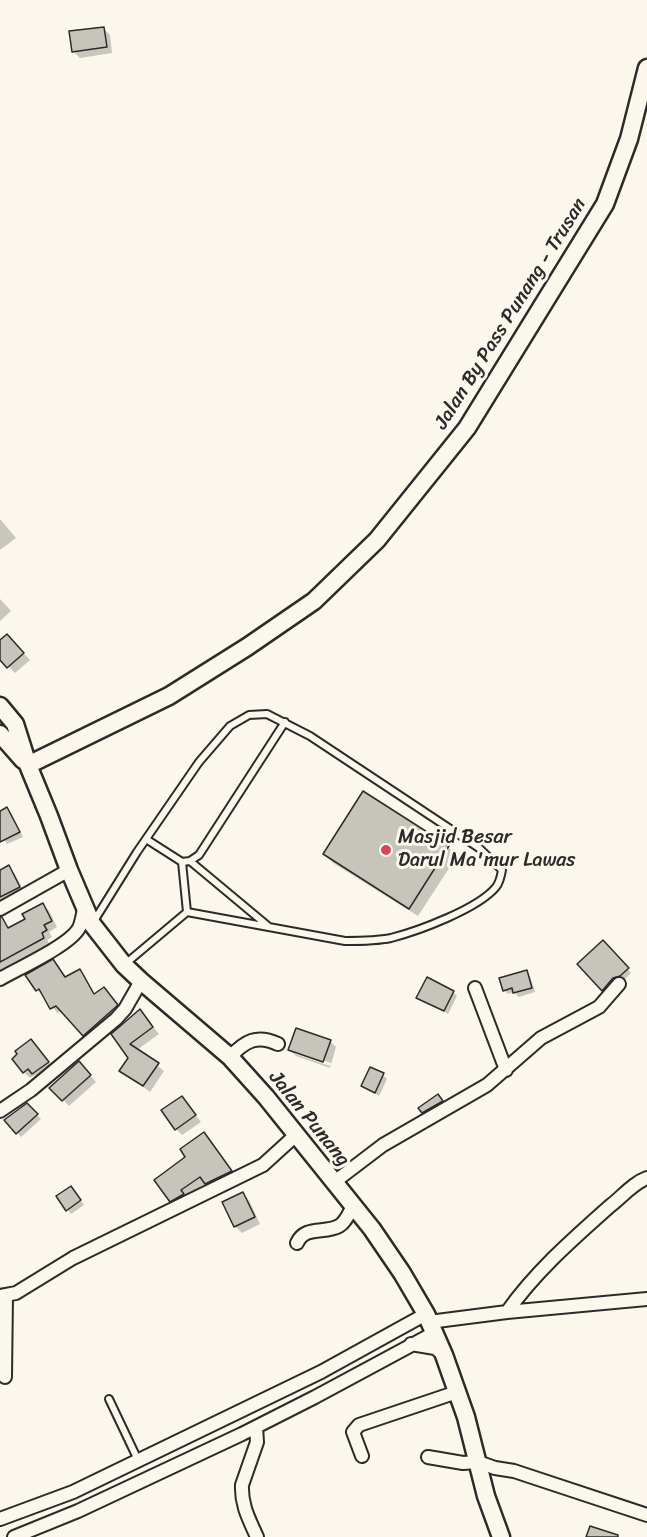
<!DOCTYPE html>
<style>
body{margin:0}
canvas{display:block;background:#fbf7ec}
</style>
<canvas width="647" height="1537"></canvas>
<script>
const context = document.querySelector('canvas').getContext('2d');
context.lineJoin = 'round';
function fill(path, color) { context.fillStyle = color; context.fill(path, 'evenodd'); }
function strokePath(path, color, width, dash) { context.strokeStyle = color; context.lineWidth = width; context.lineCap = dash ? 'butt' : 'round'; context.setLineDash(dash || []); context.stroke(path); }
function label(font, color, halo, rows, align = 'center') {
  context.font = font + ' Sriracha,sans-serif'; context.lineWidth = 6; context.setLineDash([]); context.textBaseline = 'middle'; context.strokeStyle = halo; context.fillStyle = color; for (const [text, x, y, turn = 0] of rows) {
    context.save(); context.translate(x, y); context.rotate((+turn || 0) * Math.PI / 180); context.textAlign = isNaN(turn) ? turn : align; if (halo) context.strokeText(text, 0, 0); context.fillText(text, 0, 0); context.restore();
  }
}
const shadow = new Path2D(`
 M103 28 110 35 112 53 80 58 73 51Z
 M0 519 16 538 0 550Z
 M0 599 11 611 0 621Z
 M0 642H13L30 660 15 673 0 658Z
 M363 793 448 847 457 856 418 916 333 863 324 854Z
 M7 809 11 813 23 837 7 844 0 834V812Z
 M8 867 15 874 25 894 0 907V872Z
 M43 905 49 911 57 927 49 932 52 937 47 940 50 945 0 972V927L5 924 10 929 27 920Z
 M603 942 631 973 624 980 617 982 607 994 579 964Z
 M53 961 66 978 80 971 85 976 95 995 109 994 122 1011 90 1040 62 1011 57 1013 44 994 42 995 37 990Z
 M526 972 530 976 535 992 519 997 514 992 508 994 504 990Z
 M453 992 457 996 448 1014 418 997Z
 M140 1011 159 1034 137 1050 164 1071 150 1092 121 1070 130 1058 113 1034Z
 M330 1041 336 1047 330 1068 296 1056 290 1050ZM295 1051 331 1063 330 1066 295 1054Z
 M37 1047 54 1069 40 1079 35 1075 30 1078 24 1072Z
 M79 1063 96 1082 69 1106 52 1088Z
 M383 1075 387 1079 379 1096 363 1086Z
 M438 1096 446 1105 427 1116 423 1112Z
 M182 1098 201 1122 182 1135 176 1129Z
 M27 1105 41 1119 21 1137 6 1121Z
 M204 1134 237 1178 213 1190 206 1183 186 1197 177 1207 171 1201 187 1158Z
 M75 1191 84 1205 71 1214 58 1197Z
 M242 1194 249 1200 260 1224 242 1233 235 1226 224 1203Z`);
const building = new Path2D(`
 M104 27 107 47 72 52 69 31Z
 M7 634 24 653 7 668 0 660V640Z
 M363 791 449 846 409 909 323 854Z
 M7 807 20 832 0 842V811Z
 M9 865 20 887 0 897V870Z
 M43 903 52 921 44 925 47 930 42 933 44 938 0 962V917H2L8 928 25 919 22 914Z
 M603 940 629 968 620 976 613 978 602 991 577 964Z
 M53 959 65 977 80 969 94 994 104 987 118 1005 83 1036 56 1006 50 1009 39 989 36 991 25 975Z
 M527 970 532 988 513 993 512 988 503 991 499 978Z
 M427 977 454 991 444 1011 416 998Z
 M140 1009 153 1027 130 1044 159 1063 143 1086 119 1071 128 1058 111 1034Z
 M296 1028 331 1040 323 1062 288 1050Z
 M31 1039 49 1062 32 1074 28 1069 23 1073 12 1059 17 1054 15 1051Z
 M79 1061 91 1075 62 1101 49 1088Z
 M370 1067 384 1073 375 1093 361 1086Z
 M438 1094 443 1101 422 1113 418 1108Z
 M182 1096 196 1115 175 1130 161 1110Z
 M27 1103 38 1114 16 1134 4 1120Z
 M204 1132 232 1171 205 1184 200 1177 181 1190 184 1194 170 1202 154 1180 185 1157 180 1149Z
 M71 1186 81 1200 66 1211 56 1196Z
 M243 1192 255 1217 234 1227 222 1202Z
 M590 1526 618 1535V1537H586Z`);
const lane = new Path2D(`
 M146 839 182 862 190 861 199 855 285 722
 M190 861 268 926
 M182 862 187 912
 M94 921 137 852 199 762 230 726 249 715 267 714 310 736 479 848 502 870C501 876 500 882 496 887 478 909 418 931 391 938 376 941 360 941 345 941L187 912 124 965
 M109 1399 138 1460`);
const street = new Path2D(`
 M0 909 69 870
 M0 979C19 968 70 945 79 928 82 922 83 912 85 905
 M475 988 506 1070
 M230 1057C245 1041 257 1034 278 1044
 M0 1111 31 1090 116 1019 125 1009 141 981
 M333 1183 383 1145 487 1085 541 1038 599 1007 619 984
 M297 1243C305 1225 325 1234 339 1226 346 1222 349 1213 353 1206
 M0 1296 16 1293 73 1258 263 1165 297 1134
 M507 1312 647 1299
 M429 1322 507 1312C536 1271 573 1239 610 1206 622 1197 633 1183 647 1178
 M411 1344 435 1348 444 1355
 M5 1377 6 1296
 M256 1427 257 1442 242 1485C241 1505 249 1519 257 1537
 M362 1456 353 1432 359 1425 457 1392
 M428 1457 463 1463 478 1462 495 1468 514 1471 647 1515
 M0 1519 73 1492 321 1372 426 1314
 M14 1537 78 1511 242 1434 315 1397 434 1333`);
const secondary = new Path2D(`
 M0 706 15 724 28 765 49 816 69 870 92 924 124 965 141 981 230 1057 266 1097 372 1229 402 1273 426 1314 444 1355 466 1417 486 1496 501 1537
 M0 734 23 760
 M28 765 169 696 247 647 314 601 377 540 467 428 605 204 629 139 647 68`);
const markers = [
 [386,850,6,"#d1495b"]
];
const streetNames = [
 ["Jalan By Pass Punang - Trusan",511,314,-58],
 ["Jalan Punang",309,1119,51]
];
const poiNames = [
 ["Masjid Besar",398,838],
 ["Darul Ma'mur Lawas",398,861]
];
fill(shadow, '#0003');
fill(building, '#c7c4bc');
strokePath(building, '#2b2b2b', 1.5);
strokePath(lane, '#2b2b2b', 10);
strokePath(street, '#2b2b2b', 16);
strokePath(secondary, '#2b2b2b', 21);
strokePath(lane, '#fbf7ec', 6);
strokePath(street, '#fbf7ec', 12);
strokePath(secondary, '#fbf7ec', 16);
for (const [x, y, r, color] of markers) { const dot = new Path2D(); dot.arc(x, y, r, 0, 2 * Math.PI); context.fillStyle = color; context.fill(dot); strokePath(dot, '#fbf7ec', 2); }
label('20px', '#2b2b2b', '#fbf7ec', streetNames);
label('20px', '#2b2b2b', '#fbf7ec', poiNames, 'left');
</script>
